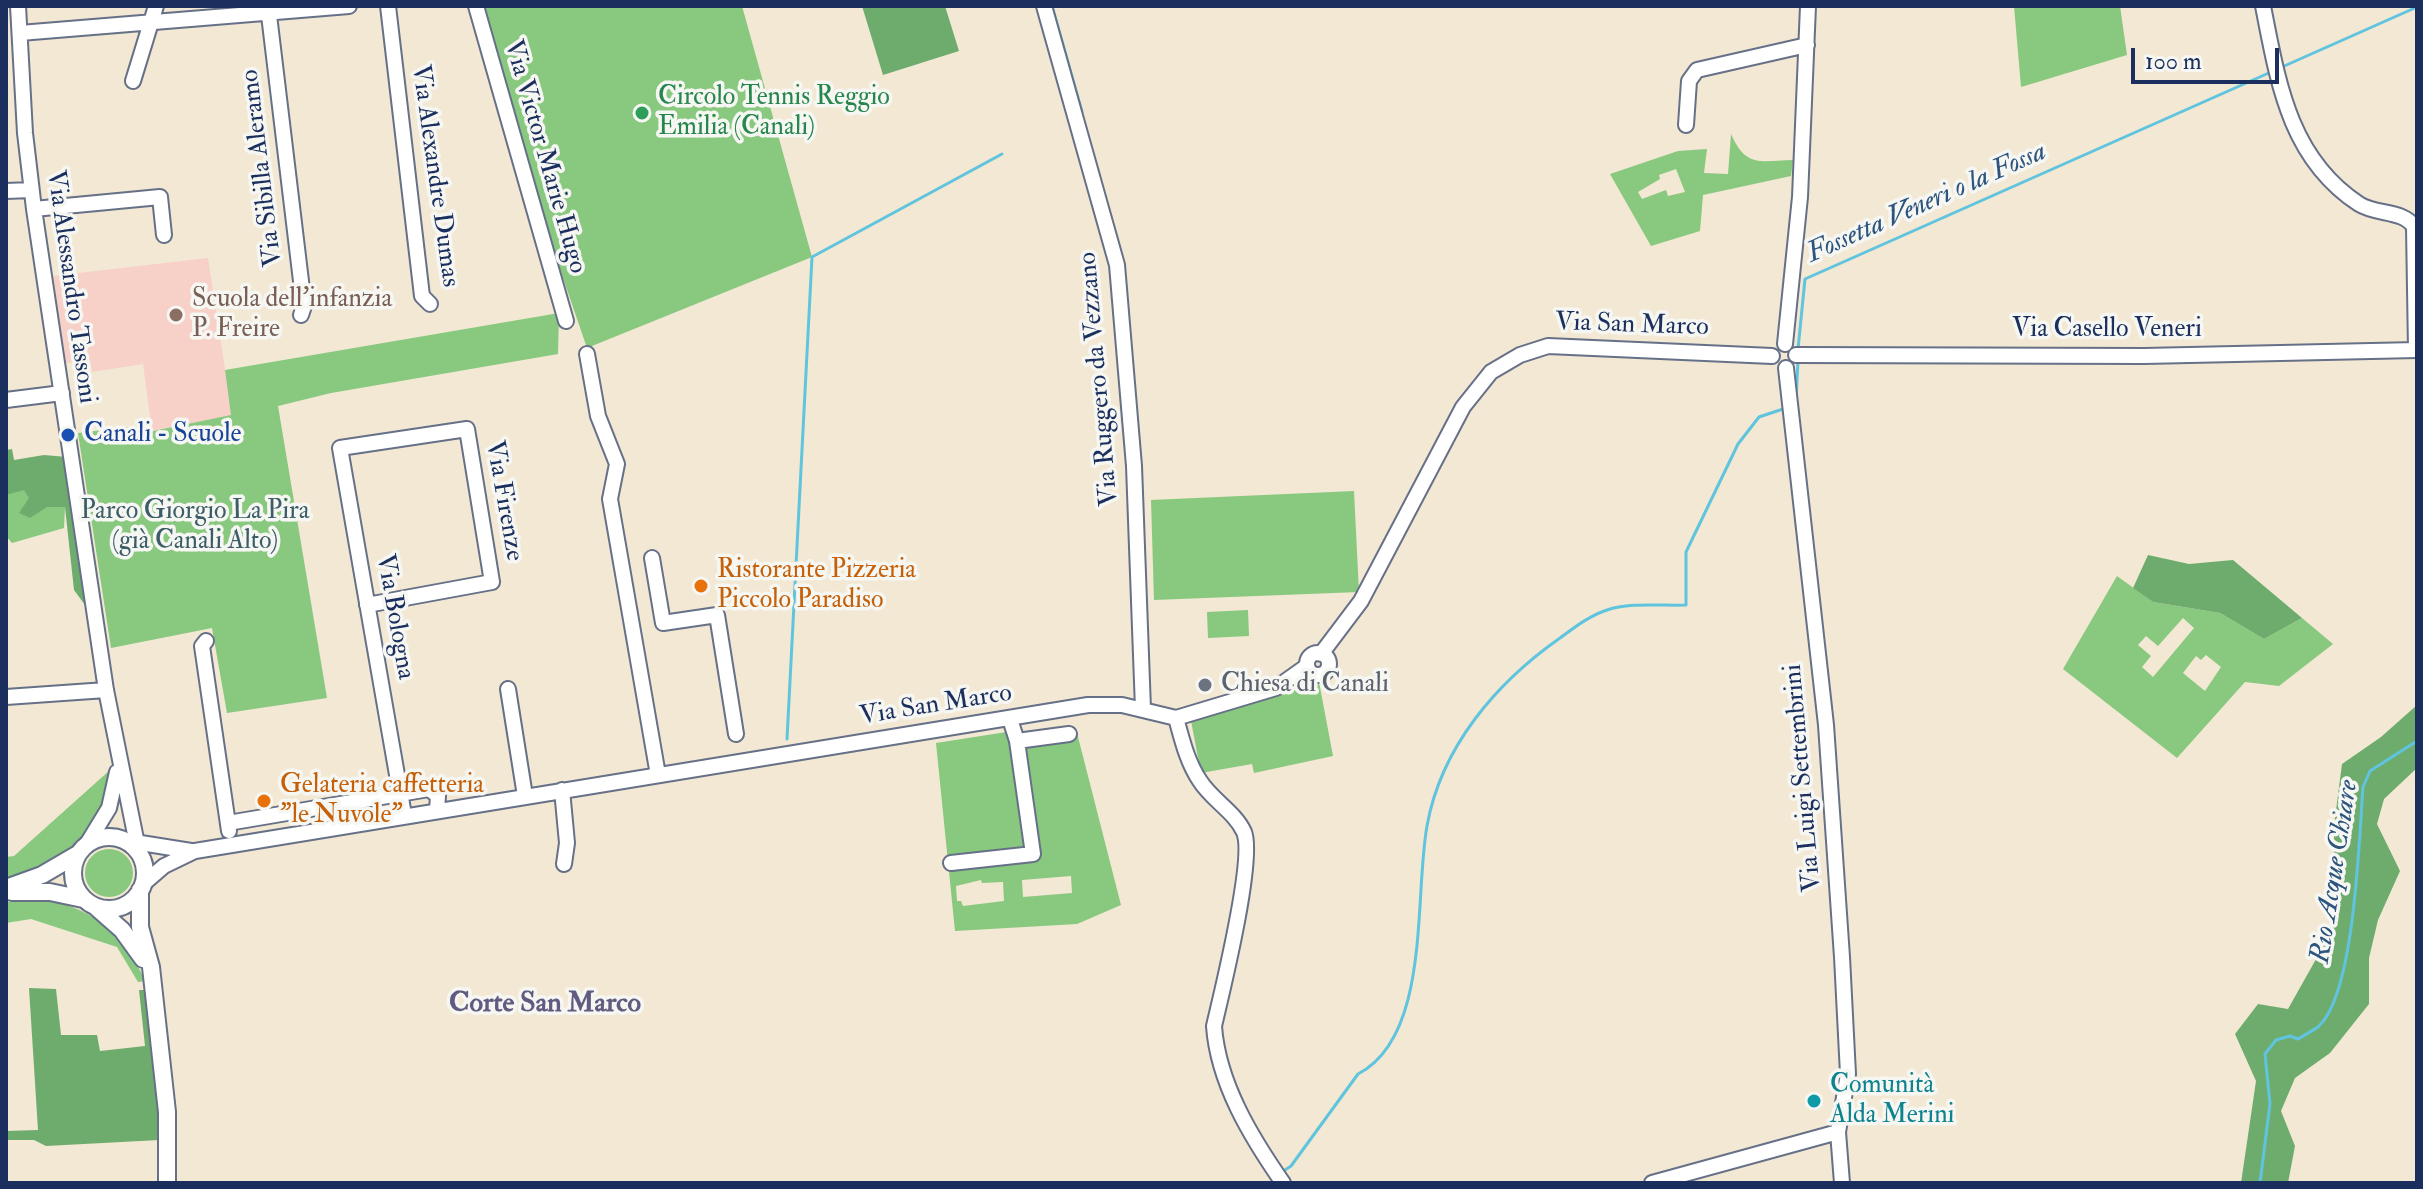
<!DOCTYPE html>
<meta charset="utf-8">
<style>
body{margin:0}
#map{position:relative;width:2423px;height:1189px;overflow:hidden;background:#f2e8d3;font-family:"IM FELL Double Pica",serif}
canvas{display:block}
.frame{position:absolute;inset:0;border:8px solid #1b2f5e;pointer-events:none}
.scale{position:absolute;left:2131px;top:48px;width:148px;height:36px;box-sizing:border-box;border:4px solid #1b2f5e;border-top:0;padding-left:10px;font-size:24px;line-height:28px;white-space:nowrap;color:#1b2f5e;-webkit-text-stroke:6px #f6f6f2;paint-order:stroke}
</style>
<div id="map">
<canvas width="2423" height="1189"></canvas>
<div class="frame"></div>
<div class="scale">100 m</div>
</div>
<script>
const context = document.querySelector('canvas').getContext('2d');
context.lineJoin = 'round';
function fill(path, color) { context.fillStyle = color; context.fill(path, 'evenodd'); }
function strokePath(path, color, width, dash) { context.strokeStyle = color; context.lineWidth = width; context.lineCap = dash ? 'butt' : 'round'; context.setLineDash(dash || []); context.stroke(path); }
function label(font, color, halo, rows, align = 'center') {
  context.font = font + ' "IM FELL Double Pica",serif'; context.lineWidth = 7; context.setLineDash([]); context.textBaseline = 'middle'; context.strokeStyle = halo; context.fillStyle = color; for (const [text, x, y, turn = 0] of rows) {
    context.save(); context.translate(x, y); context.rotate((+turn || 0) * Math.PI / 180); context.textAlign = isNaN(turn) ? turn : align; if (halo) context.strokeText(text, 0, 0); context.fillText(text, 0, 0); context.restore();
  }
}
const built = new Path2D(`
 M208 258 232 415 152 431 143 364 92 372 90 360 57 364 44 277Z`);
const green = new Path2D(`
 M480 6H742L812 257 587 348 552 246Z
 M2014 6H2120L2127 55 2021 87Z
 M1731 134C1746 168 1760 161 1793 160L1791 176 1703 195 1700 231 1651 246 1610 174 1678 151 1707 149 1704 173 1728 174ZM1676 169 1685 192 1668 196 1666 190 1642 199 1638 192 1660 179 1659 175Z
 M559 313 558 354 331 393 278 406 327 698 227 713 212 628 111 648 78 433 146 425 148 432 231 415 225 370Z
 M24 489C33 505 48 507 65 507L64 528 12 543 6 536V495Z
 M1354 491 1359 592 1154 600 1151 500Z
 M2117 576 2153 602 2220 613 2264 639 2302 618 2333 644 2279 686 2245 682 2177 758 2063 669ZM2183 618 2194 628 2153 677 2142 667 2151 656 2138 645 2146 636 2158 646ZM2206 655 2221 667 2205 691 2183 673 2196 656 2201 660Z
 M1248 610 1249 636 1208 638 1207 612Z
 M1319 682 1333 756 1254 773 1252 764 1201 773 1191 721Z
 M1013 731 1018 741 1077 733 1121 905 1077 924 955 931 936 743ZM1071 876 1072 893 1023 897 1022 880ZM981 880 982 883 1003 882 1004 901 963 906 961 901H957L956 886Z
 M110 770 111 792 84 844 52 863 6 879V857L14 856Z
 M85 873a24 24 0 1 1 48 0a24 24 0 1 1-48 0Z
 M34 898C88 905 124 930 145 981L138 982 117 947 31 919 6 923V902Z`);
const forest = new Path2D(`
 M862 6H945L959 51 883 75Z
 M12 449 14 460 44 455 67 457 85 605 74 590 65 507H47L30 518 19 513 29 498 24 490 6 495V450Z
 M2148 555 2189 564 2233 560 2302 618 2264 639 2220 613 2153 602 2133 588Z
 M2417 705V768L2384 799 2377 824 2400 871 2378 920 2369 958V1004L2330 1053 2295 1078 2281 1111 2295 1146 2288 1183H2241L2256 1081 2235 1034 2258 1004 2288 1009 2320 952 2334 913V826L2342 764 2381 737Z
 M29 988 56 989 61 1035H97L100 1051 145 1046 139 990H153L167 1112 158 1114 159 1140 46 1146 34 1140H6V1131L38 1130Z`);
const stream = new Path2D(`
 M1052 6 1082 112
 M2282 67 2417 7
 M1798 349 1805 279 2271 72
 M1796 401 1798 361
 M787 739 812 257 1002 154
 M1282 1172 1291 1166 1358 1074C1431 1036 1414 897 1427 826 1441 747 1496 683 1560 638 1575 627 1589 616 1607 610 1629 602 1662 606 1686 605V552L1738 444 1759 417 1786 408
 M2260 1183 2270 1104 2265 1054 2276 1040 2290 1036 2298 1039C2304 1035 2313 1031 2319 1026 2355 993 2359 838 2363 787L2370 771 2417 741`);
const minor = new Path2D(`
 M18 6 25 133 34 209 106 690 139 854
 M388 6 422 296 430 304
 M476 6 566 321
 M1044 6 1117 265 1134 466 1143 709
 M2263 6C2278 82 2289 158 2359 204 2376 215 2404 210 2414 227L2416 350
 M269 15 304 306 301 315
 M20 33 349 6
 M133 81 156 6
 M1686 125 1689 81 1697 70 1807 45
 M6 191 31 190
 M34 209 160 197 164 235
 M1785 344 1800 197 1808 6
 M587 354 598 416 617 464 610 499 658 775
 M1796 355 2144 356 2417 350
 M1786 368 1826 725 1842 957 1848 1074 1838 1132 1842 1183
 M6 400 62 393
 M652 558 663 623 717 615 736 734
 M367 605 492 582 467 429 340 448 404 815
 M206 641 202 646 229 831
 M1307 664a11 11 0 1 1 22 0a11 11 0 1 1-22 0Z
 M1321 654 1361 601 1463 407 1491 372 1520 355 1548 346 1772 356
 M508 689 525 796
 M6 697 106 690
 M1176 718C1182 739 1187 762 1200 781 1212 800 1235 812 1244 832 1255 858 1222 992 1214 1026 1218 1083 1251 1137 1283 1183
 M1010 719 1017 741 1069 734
 M562 790 567 843 564 864
 M228 823 429 789 438 796 437 810
 M122 840 191 851
 M87 844 109 808 117 772
 M951 863 1033 854 1017 741
 M142 885 164 866 195 851 1088 705H1122L1176 718 1276 688 1307 666
 M1652 1183 1838 1132`);
const major = new Path2D(`
 M73 873a36 36 0 1 1 72 0a36 36 0 1 1-72 0Z
 M6 888 42 875 78 854
 M140 890V927L151 967 167 1112V1183
 M12 892H50L83 899
 M97 908 122 930 143 959`);
const markers = [
 [642,113,8,"#2e9e5b"],
 [176,315,8,"#8d6e63"],
 [68,435,8,"#1a4fb4"],
 [701,586,8,"#e8710a"],
 [1205,685,8,"#6b7280"],
 [264,801,8,"#e8710a"],
 [1814,1101,8,"#0f9aa8"]
];
const leisureNames = [
 ["Circolo Tennis Reggio",658,98],
 ["Emilia (Canali)",658,128]
];
const streetNames = [
 ["Via Victor Marie Hugo",544,157,74],
 ["Via Sibilla Aleramo",263,168,-97],
 ["Via Alexandre Dumas",434,176,82],
 ["Via Alessandro Tassoni",70,287,82],
 ["Via San Marco",1632,326,2],
 ["Via Casello Veneri",2107,330],
 ["Via Ruggero da Vezzano",1100,379,-95],
 ["Via Firenze",503,501,80],
 ["Via Bologna",394,617,80],
 ["Via San Marco",936,706,-9],
 ["Via Luigi Settembrini",1804,778,-95]
];
const educationNames = [
 ["Scuola dell'infanzia",192,300],
 ["P. Freire",192,330]
];
const transitNames = [
 ["Canali - Scuole",84,435]
];
const parkNames = [
 ["Parco Giorgio La Pira",195,512],
 ["(già Canali Alto)",195,542]
];
const foodNames = [
 ["Ristorante Pizzeria",717,571],
 ["Piccolo Paradiso",717,601],
 ["Gelateria caffetteria",280,786],
 ["\"le Nuvole\"",280,816]
];
const worshipNames = [
 ["Chiesa di Canali",1221,685]
];
const cultureNames = [
 ["Comunità",1830,1086],
 ["Alda Merini",1830,1116]
];
const waterNames = [
 ["Fossetta Veneri o la Fossa",1927,204,-24],
 ["Rio Acque Chiare",2336,872,-81]
];
const neighbourhoodNames = [
 ["Corte San Marco",545,1005]
];
fill(built, '#f7d1c8');
fill(green, '#88c87f');
fill(forest, '#6eac6e');
strokePath(stream, '#60c4de', 3);
strokePath(minor, '#667087', 18);
strokePath(major, '#667087', 20);
strokePath(minor, '#fff', 14);
strokePath(major, '#fff', 16);
for (const [x, y, r, color] of markers) { const dot = new Path2D(); dot.arc(x, y, r, 0, 2 * Math.PI); context.fillStyle = color; context.fill(dot); strokePath(dot, '#f6f6f2', 3); }
label('26px', '#27864d', '#f6f6f2', leisureNames, 'left');
label('26px', '#1b2f5e', '#f6f6f2', streetNames);
label('26px', '#785e54', '#f6f6f2', educationNames, 'left');
label('26px', '#164399', '#f6f6f2', transitNames, 'left');
label('26px', '#3c5d68', '#f6f6f2', parkNames);
label('26px', '#c56008', '#f6f6f2', foodNames, 'left');
label('26px', '#5b616d', '#f6f6f2', worshipNames, 'left');
label('26px', '#0d838f', '#f6f6f2', cultureNames, 'left');
label('italic 28px', '#2c547e', '#f6f6f2', waterNames);
label('bold 28px', '#625b81', '#f6f6f2', neighbourhoodNames);
</script>
